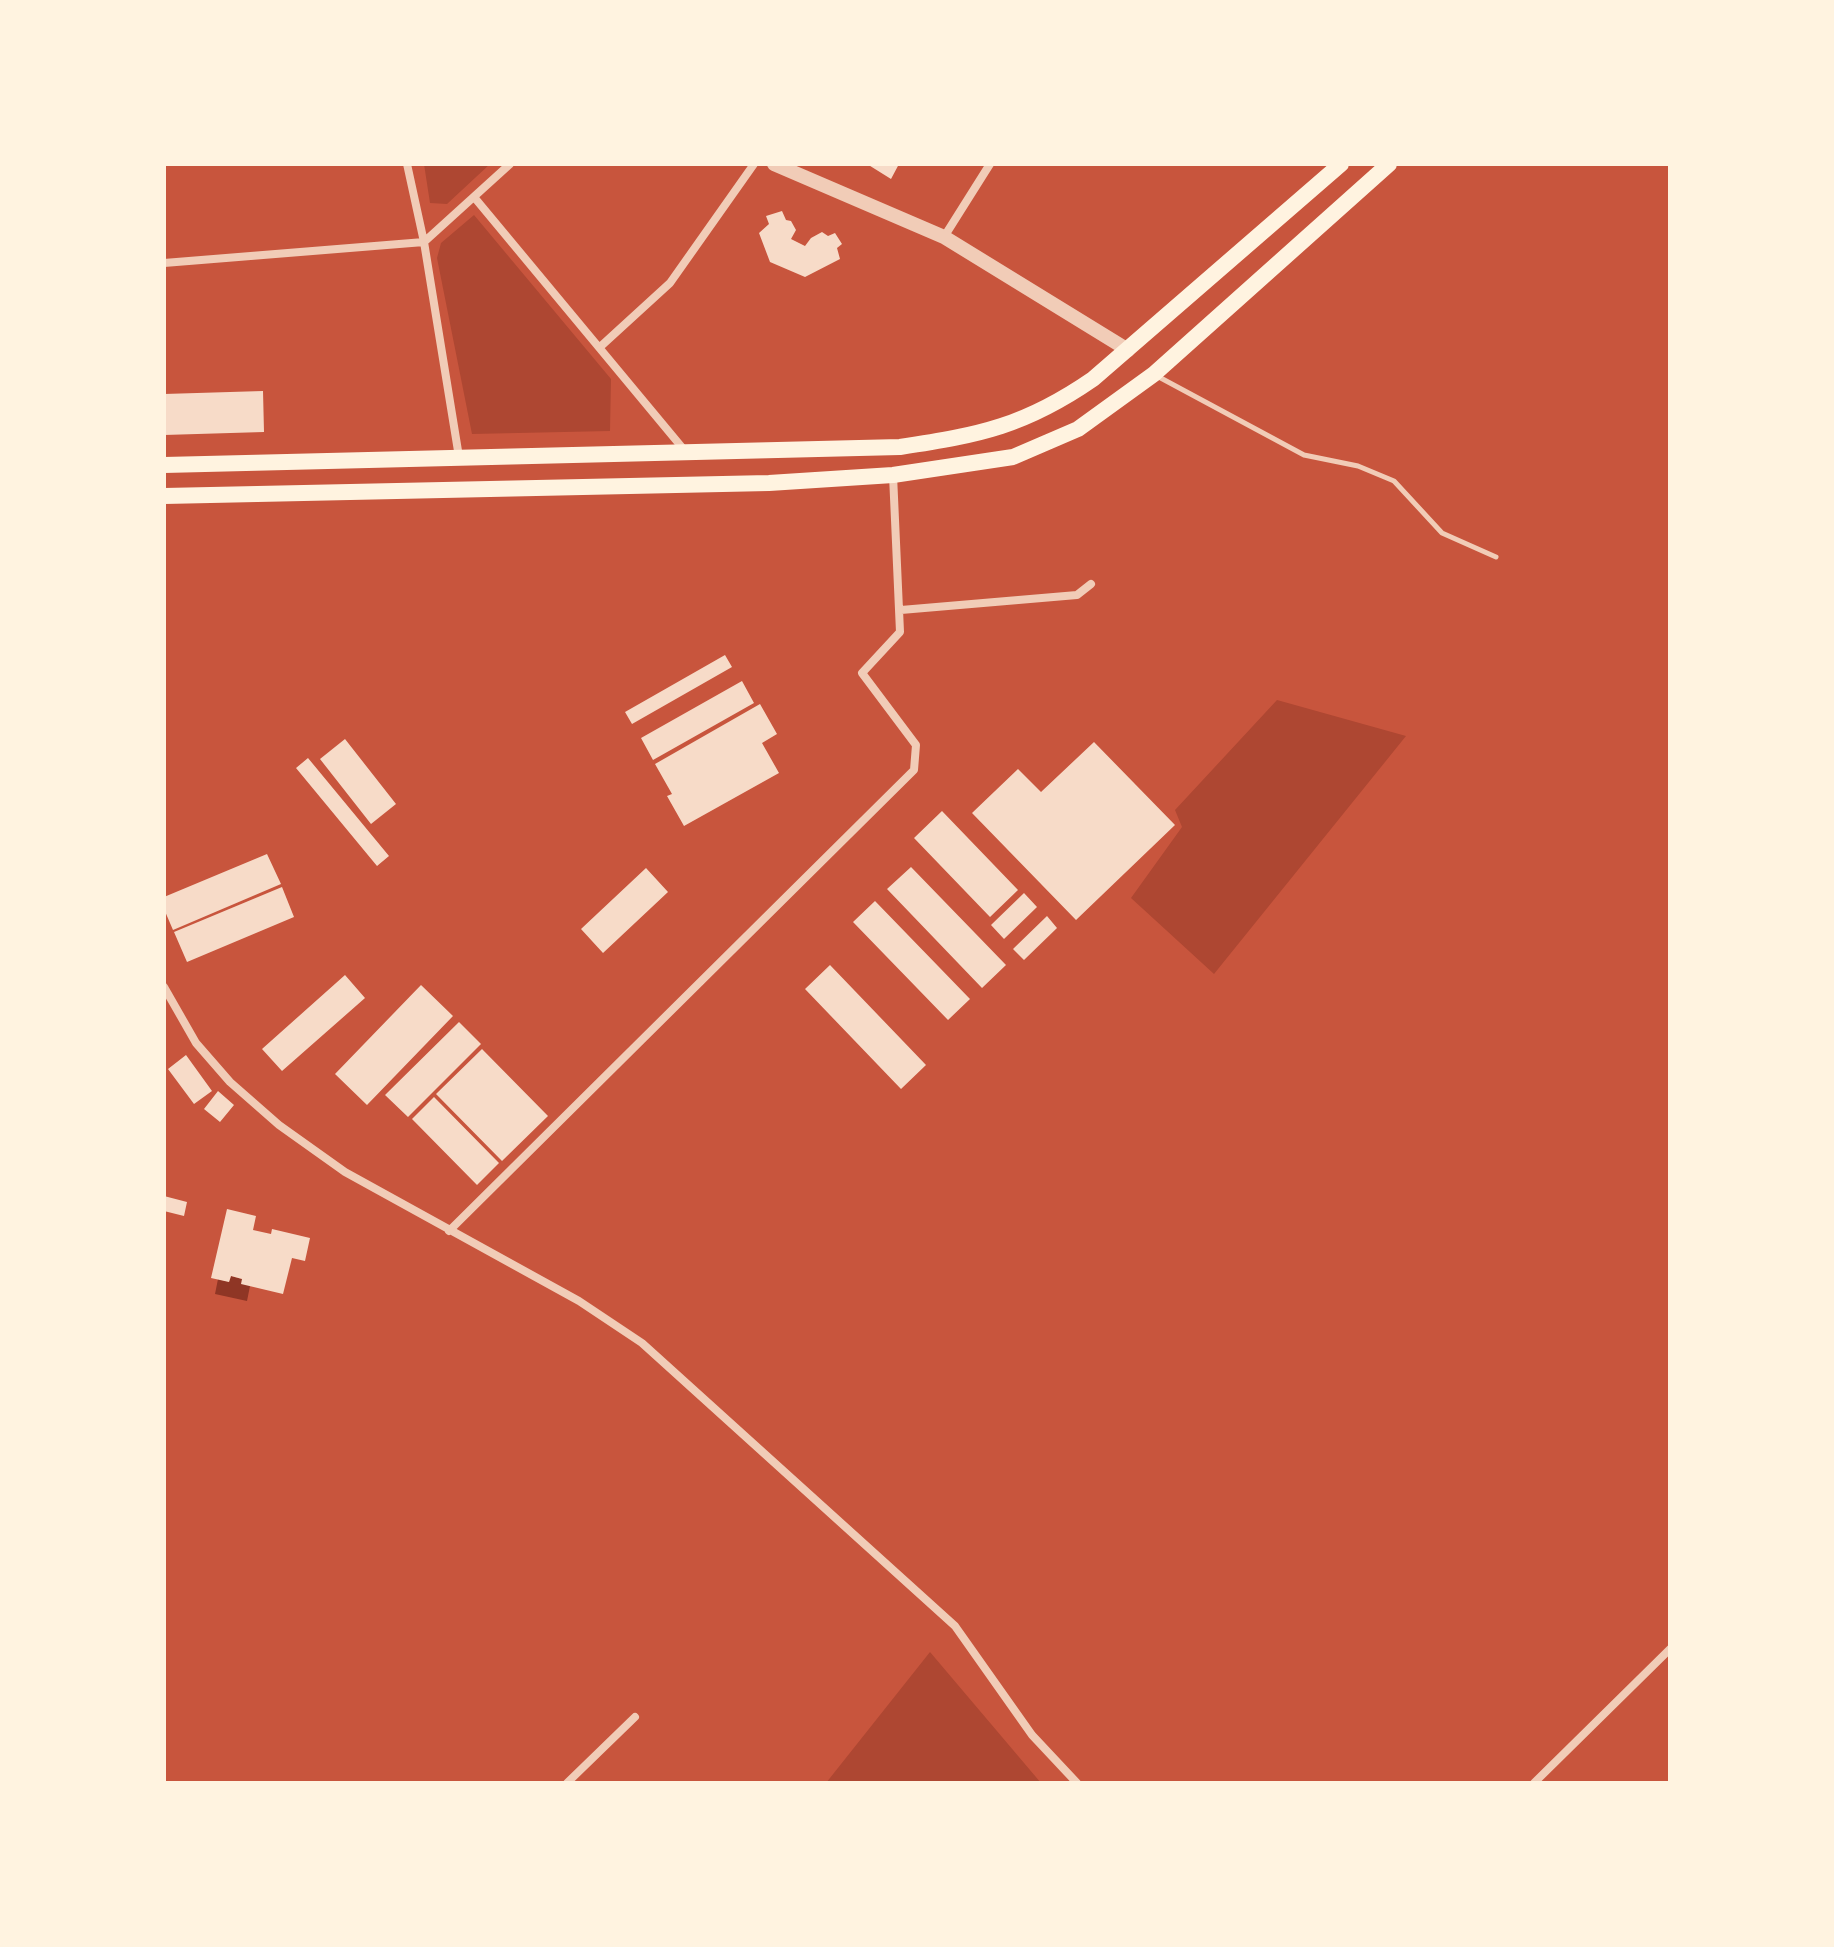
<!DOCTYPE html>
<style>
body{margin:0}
#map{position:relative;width:1834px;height:1947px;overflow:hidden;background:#c8553d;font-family:Bitter,serif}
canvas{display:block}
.frame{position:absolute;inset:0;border:166px solid #fff3e0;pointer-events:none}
</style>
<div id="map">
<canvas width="1834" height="1947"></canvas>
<div class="frame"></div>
</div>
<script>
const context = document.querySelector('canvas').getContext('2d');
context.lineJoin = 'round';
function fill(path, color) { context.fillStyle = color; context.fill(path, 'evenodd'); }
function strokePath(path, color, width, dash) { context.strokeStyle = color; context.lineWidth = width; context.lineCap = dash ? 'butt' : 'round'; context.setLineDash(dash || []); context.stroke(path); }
const green = new Path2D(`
 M424 164H490L447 204 430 203Z
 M474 215 611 379 610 431 472 434 437 258 441 243Z
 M1277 700 1406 736 1214 974 1131 898 1182 827 1175 810Z
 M930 1652 1041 1783H826Z`);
const water = new Path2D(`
 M231 1276 242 1279 250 1286 247 1301 215 1294 218 1279 229 1282Z`);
const building = new Path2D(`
 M867 164H899L891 179Z
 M782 211 786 220 791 221 796 230 791 239 805 246 811 238 822 232 828 236 835 233 842 244 837 248 840 259 805 277 770 262 759 233 769 224 766 216Z
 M263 391 264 432 164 435V394Z
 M725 655 732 667 632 724 625 712Z
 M742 681 754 703 653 760 641 738Z
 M760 704 777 734 762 743 779 773 684 826 667 796 672 794 655 764Z
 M345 739 396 804 371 824 320 759Z
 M1094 742 1175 825 1076 920 972 813 1018 769 1041 792Z
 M308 758 389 856 377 866 296 768Z
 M942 811 1018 890 990 917 914 838Z
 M267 854 281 884 173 930 164 909V897Z
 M911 867 1006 965 982 988 887 889Z
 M646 868 668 892 603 953 581 929Z
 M282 887 294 917 187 962 174 932Z
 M1024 893 1037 907 1004 939 991 925Z
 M875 901 970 999 948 1020 853 922Z
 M1047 916 1057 928 1024 960 1013 949Z
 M830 965 926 1065 901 1089 805 989Z
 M345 975 365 998 282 1071 262 1049Z
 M421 985 453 1016 367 1105 335 1074Z
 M459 1022 481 1044 408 1117 385 1095Z
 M482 1049 548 1116 502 1161 436 1094Z
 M186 1055 212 1091 194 1104 168 1069Z
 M218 1091 234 1105 220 1122 204 1109Z
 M434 1097 499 1163 477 1185 412 1119Z
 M164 1196 187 1202 184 1216 164 1211Z
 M227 1209 256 1216 253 1230 271 1234 272 1229 310 1238 305 1261 292 1258 283 1294 241 1284 242 1279 231 1276 229 1282 211 1278Z`);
const service = new Path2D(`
 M1157 376 1304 455 1358 466 1394 481 1442 533 1496 557`);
const minor = new Path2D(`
 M407 164 424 242 459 457
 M474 197 685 451
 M944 237 990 164
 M164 263 424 242 510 164
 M600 347 670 283 754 164
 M901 610 1077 595 1091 584
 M164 987 196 1043 230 1082 279 1125 345 1172 579 1301 642 1343 955 1626 1032 1735 1077 1783
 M449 1231 914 770 916 745 862 673 900 632 893 475
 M567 1783 635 1717
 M1534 1783 1670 1649`);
const tertiary = new Path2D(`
 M774 164 944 237 1128 350`);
const primary = new Path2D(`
 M164 465 900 447C980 435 1025 426 1093 379L1341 164
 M164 496 769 483 893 475 1013 457 1078 429 1154 374 1389 164`);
fill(green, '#ae4732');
fill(water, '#8f3625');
fill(building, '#f7dbc8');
strokePath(service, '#f1ccb7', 5);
strokePath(minor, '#f1ccb7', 8);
strokePath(tertiary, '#f1ccb7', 14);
strokePath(primary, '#fff3e0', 16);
</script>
